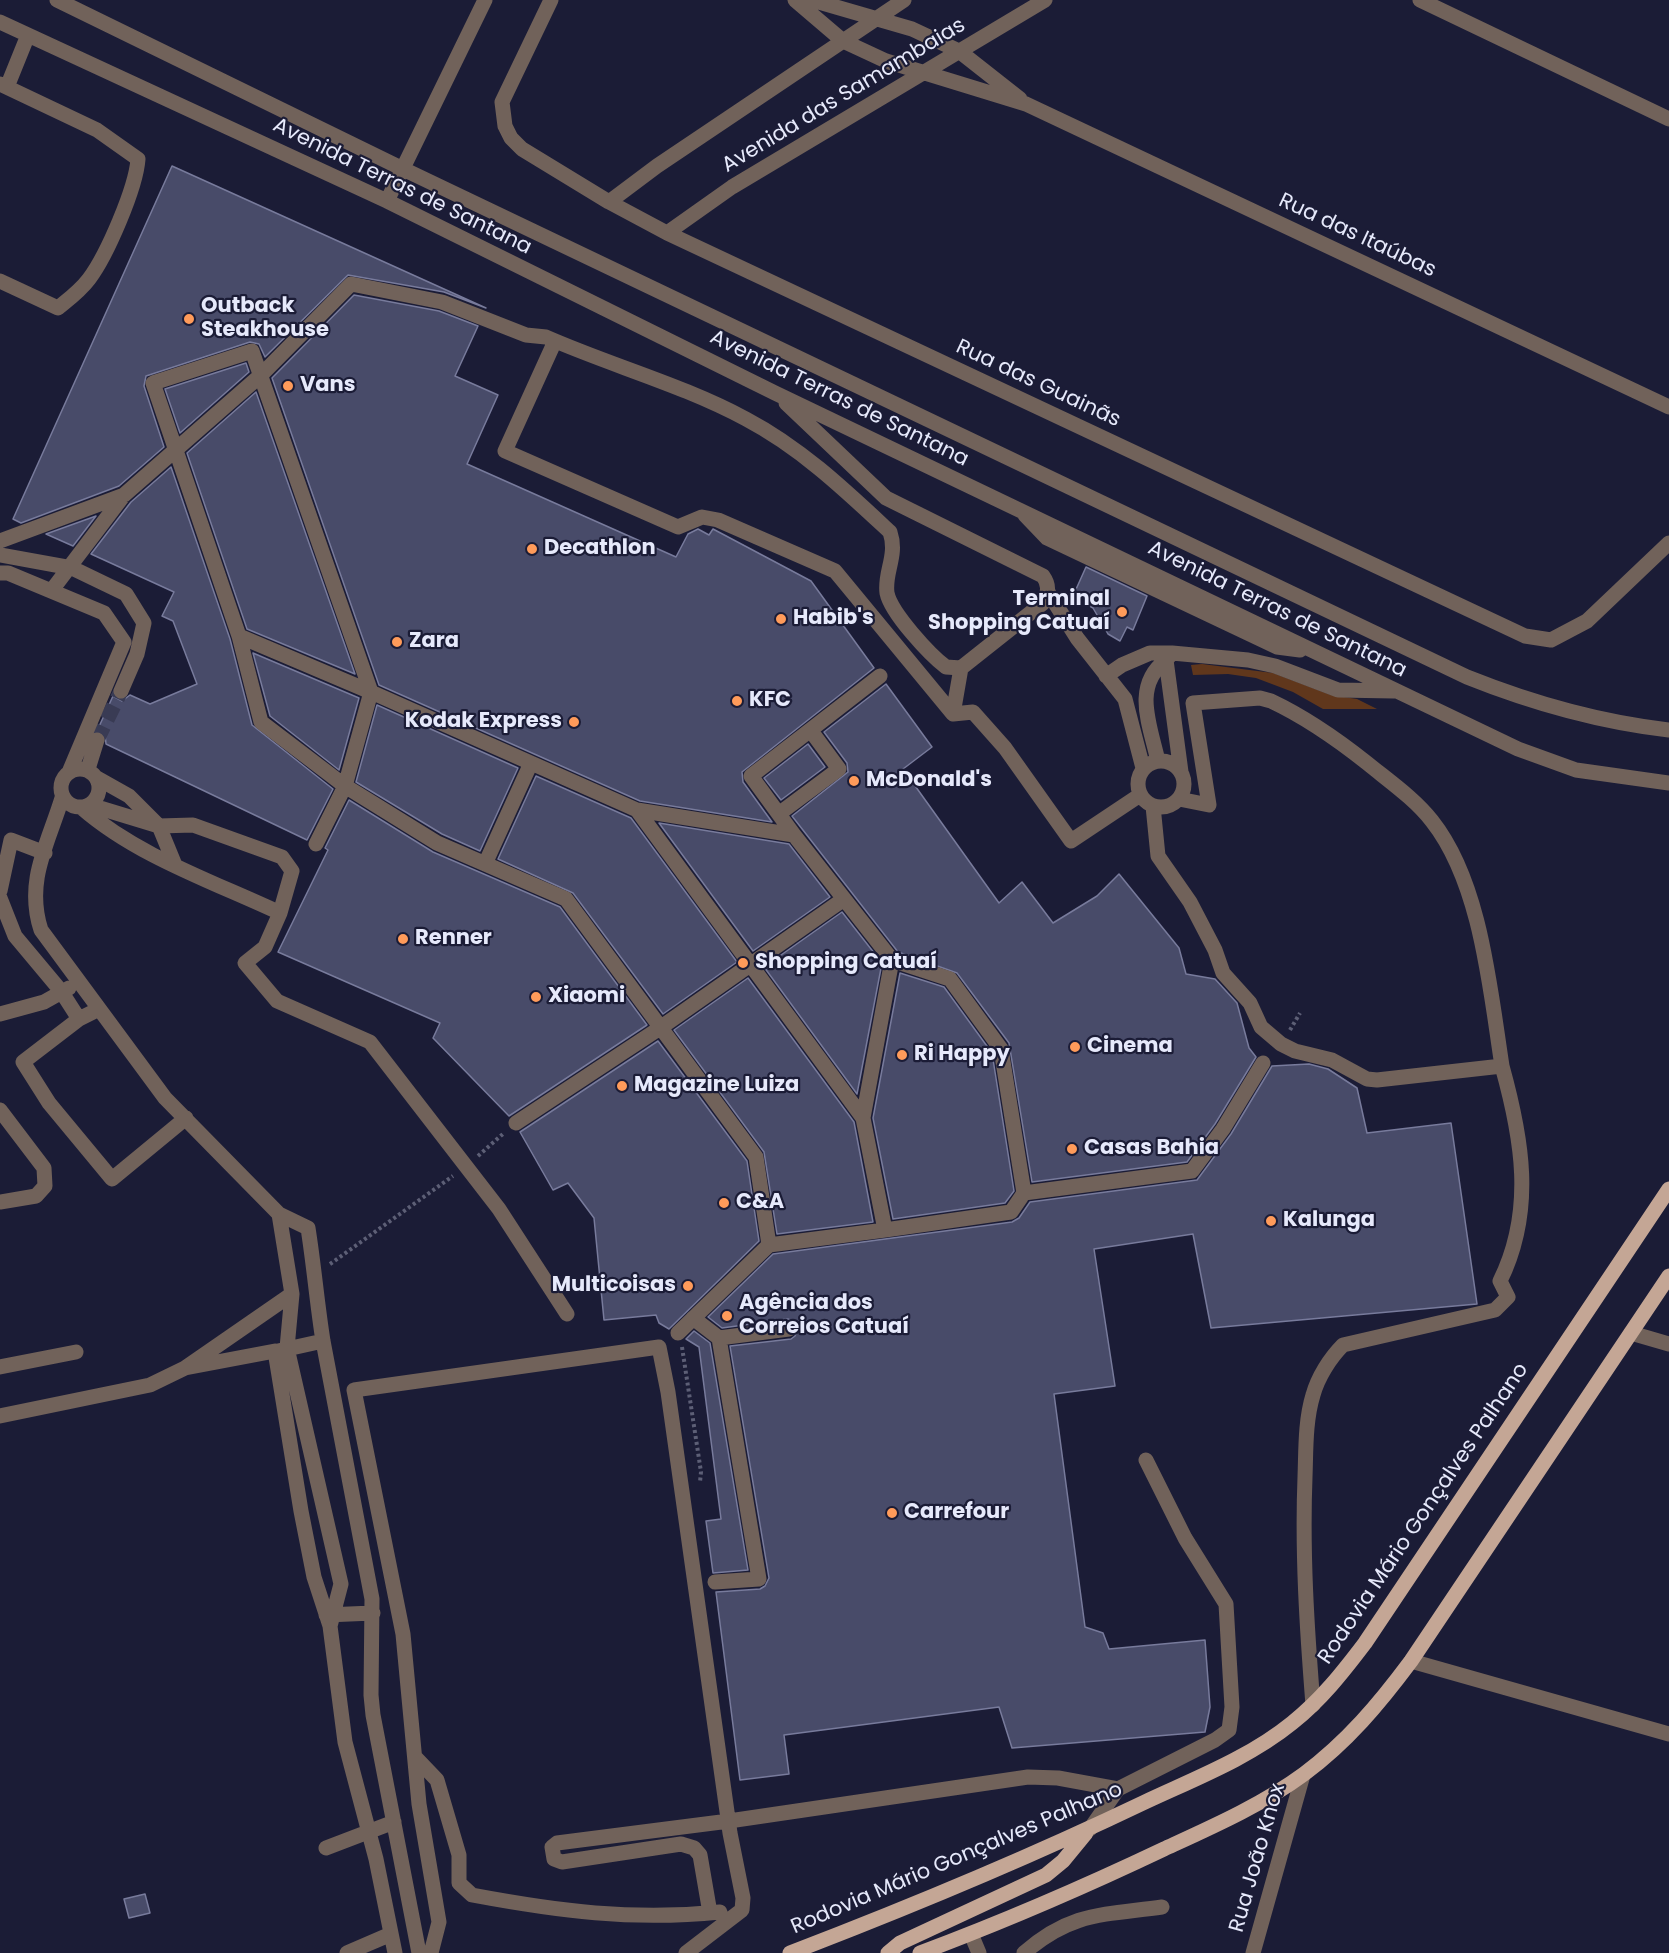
<!DOCTYPE html>
<meta charset="utf-8">
<style>
body{margin:0}
canvas{display:block;background:#1b1c36}
</style>
<canvas width="1669" height="1953"></canvas>
<script>
const context = document.querySelector('canvas').getContext('2d');
context.lineJoin = 'round';
function fill(path, color) { context.fillStyle = color; context.fill(path, 'evenodd'); }
function strokePath(path, color, width, dash) { context.strokeStyle = color; context.lineWidth = width; context.lineCap = dash ? 'butt' : 'round'; context.setLineDash(dash || []); context.stroke(path); }
function label(font, color, halo, rows, align = 'center') {
  context.font = font + ' Poppins,sans-serif'; context.lineWidth = 4.5; context.setLineDash([]); context.textBaseline = 'middle'; context.strokeStyle = halo; context.fillStyle = color; for (const [text, x, y, turn = 0] of rows) {
    context.save(); context.translate(x, y); context.rotate((+turn || 0) * Math.PI / 180); context.textAlign = isNaN(turn) ? turn : align; if (halo) context.strokeText(text, 0, 0); context.fillText(text, 0, 0); context.restore();
  }
}
const green = new Path2D(`
 M1202 664 1273 673 1331 695 1357 699 1377 709H1323L1293 692 1256 678 1228 674 1193 675 1191 665Z`);
const building = new Path2D(`
 M172 166 486 308 444 292 348 275 265 357 259 344 250 342 146 376 144 386 164 447 119 486 21 523 13 519Z
 M354 295 439 311 478 326 455 376 498 395 467 464 676 557 688 534 698 529 709 535 713 529 811 581 874 668 742 772 743 782 772 822 640 801 379 685 272 378Z
 M246 363 249 372 180 433 165 389Z
 M256 392 355 674 247 629 187 453Z
 M171 467 230 639 252 725 333 789 307 840 106 744 105 734 97 731 113 696 122 701 130 695 150 704 197 684 173 621 162 616 174 592 91 554 131 502Z
 M96 516 73 546 46 534Z
 M1086 567 1147 596 1133 630 1127 627 1120 641 1108 634 1093 608 1073 596Z
 M253 653 359 698 339 770 270 716Z
 M886 684 932 747 903 769 999 903 1022 882 1053 923 1097 896 1119 874 1179 948 1186 974 1215 979 1237 1003 1249 1048 1256 1057 1215 1124 1187 1162 1032 1182 1009 1043 957 973 898 952 792 816 848 772 847 763 824 732Z
 M377 705 518 768 480 851 442 834 356 782Z
 M808 744 825 767 781 800 764 778Z
 M536 776 631 818 737 962 663 1014 573 893 498 859Z
 M349 800 433 852 560 907 647 1025 509 1116 433 1038 440 1023 278 952 328 850 325 848Z
 M659 823 789 844 830 897 753 951Z
 M842 912 882 963 857 1094 764 967Z
 M900 973 944 987 992 1053 1014 1191 1005 1203 893 1219 873 1118Z
 M748 978 854 1122 873 1222 777 1234 764 1152 674 1030Z
 M658 1041 747 1161 759 1241 669 1329 659 1323 656 1315 604 1320 594 1218 568 1183 553 1190 520 1132Z
 M1309 1064 1328 1069 1357 1088 1367 1133 1451 1123 1477 1304 1211 1328 1193 1234 1094 1249 1115 1386 1054 1394 1085 1627 1103 1633 1109 1649 1205 1640 1210 1707 1205 1732 1012 1748 999 1707 784 1735 789 1774 740 1780 716 1592 760 1589 765 1586 769 1578 730 1346 791 1339 795 1336 799 1328 796 1323 788 1319 722 1328 708 1317 773 1254 1012 1222 1019 1218 1030 1202 1197 1180 1231 1134 1272 1066Z
 M694 1331 710 1343 748 1570 713 1573 706 1521 721 1519 699 1347 686 1339Z
 M145 1894 150 1913 129 1918 124 1899Z`);
const minorTunnel = new Path2D(`
 M97 740 121 691`);
const path = new Path2D(`
 M1290 1030 1300 1013
 M478 1156 504 1133
 M330 1264 453 1176
 M682 1347 701 1472 700 1482`);
const minor = new Path2D(`
 M57 0 403 169 1467 677C1532 703 1599 722 1669 730
 M551 0 502 102 505 126 511 138 522 149 609 202 667 233 1525 636 1551 640 1587 621 1669 543
 M795 0 843 41 886 61 1026 104 1669 407
 M812 0 912 29 959 51 1020 99
 M1420 0 1669 119
 M0 22 387 201 775 393 1518 749 1576 770 1669 783
 M0 84 97 130 138 159C136 188 107 255 89 279 80 291 69 299 58 308L0 281
 M7 87 28 35
 M387 201 485 0
 M609 202 657 166 904 0
 M667 233 732 187 1045 0
 M555 341 505 451 678 527 702 517 718 520 835 571 953 714 973 712 1005 748 1071 841 1140 795
 M1025 515 1047 538 1277 647 1300 650
 M0 541 124 495
 M0 555 72 568 126 594 144 623 137 654 121 691
 M0 573H8L104 613 124 642 70 770
 M52 590 124 495 261 375 351 284 442 302 526 335 546 337C612 366 683 385 746 419 801 448 845 490 890 532 898 556 884 572 887 593 891 613 930 655 946 667L961 668 1043 603C1048 592 1050 586 1043 576L886 498 786 403
 M1048 592 1077 638 1125 699 1143 768
 M239 636 371 692 345 786 316 844
 M1172 653 1166 660 1181 772
 M1106 676 1122 665 1150 653H1172L1248 660 1275 666 1338 690 1394 691
 M953 714 961 668
 M1138 784a23 23 0 1 1 46 0a23 23 0 1 1-46 0Z
 M1158 761C1150 725 1132 686 1166 660
 M61 788a19 19 0 1 1 38 0a19 19 0 1 1-38 0Z
 M88 769 97 740
 M97 778 129 796 159 826 175 865
 M62 798C48 844 25 881 41 930L165 1098 279 1214 308 1228C314 1266 317 1303 323 1341L372 1599 371 1695 373 1715 419 1953
 M90 805 159 826 193 825 282 857 292 871 280 913 265 947 245 963 277 1001 370 1042 499 1209 567 1314
 M1153 806 1158 856 1190 902 1215 950 1223 973 1250 1003 1261 1027 1281 1044 1295 1051 1332 1060 1367 1079 1377 1080 1502 1066C1490 989 1481 883 1432 821 1415 799 1389 781 1367 763 1338 740 1305 717 1271 701L1260 698 1193 703 1209 805 1179 799
 M82 808C137 856 214 882 280 913
 M637 810 863 1118 885 1230 769 1245 756 1157 566 899 437 843 345 786 261 722 239 636 153 383 252 351 371 692 637 810 794 835 892 960 863 1118
 M780 813 839 769 811 731
 M794 835 751 776 880 676
 M485 864 531 763
 M0 891 11 840 45 853
 M0 898 15 936 61 991 79 1019
 M892 960 950 979 1001 1049 1024 1193
 M99 1009 79 1019 23 1062 49 1103 112 1179 186 1118
 M0 1014 44 1002 69 988
 M0 1110 44 1168 45 1186 36 1196 0 1202
 M516 1123 660 1028 844 899
 M279 1214 292 1294 287 1348 341 1584 330 1626
 M885 1230 1011 1212 1024 1193 1192 1171 1223 1129 1263 1063
 M693 1318 719 1338 759 1579 715 1582
 M678 1333 769 1245
 M1631 1333 1669 1344
 M719 1338 789 1329
 M278 1351 323 1341
 M0 1367 76 1352
 M185 1368 275 1351 301 1511 314 1577 330 1626 345 1742 376 1859 395 1953
 M0 1416 150 1385 185 1368 292 1294
 M326 1615 373 1613
 M1411 1661 1669 1734
 M1313 1705C1307 1629 1302 1554 1305 1477 1306 1451 1305 1421 1313 1395 1318 1377 1330 1358 1343 1345L1495 1310 1508 1297 1500 1281C1535 1210 1522 1138 1502 1066
 M415 1757 437 1780 459 1855V1883L472 1895C558 1911 632 1921 720 1912
 M1090 1829 1118 1789 1215 1740 1229 1730 1232 1707 1226 1604 1185 1538 1146 1460
 M326 1848 394 1822
 M710 1913 700 1855 694 1848 681 1844 562 1862 554 1859 552 1847 557 1843 729 1821 1028 1777 1058 1778 1118 1789
 M971 1934 979 1953
 M347 1953 391 1934
 M431 1953 439 1922 419 1804 403 1634 354 1390 659 1347 668 1392 730 1833 743 1898 742 1910 686 1953
 M1024 1953C1071 1912 1103 1915 1162 1907
 M1253 1953 1303 1775`);
const major = new Path2D(`
 M790 1953C910 1907 1028 1858 1145 1802 1194 1779 1249 1758 1292 1723 1321 1700 1343 1672 1365 1643L1669 1189
 M888 1953 900 1943 1046 1875 1063 1861 1086 1833
 M920 1953C1003 1922 1084 1887 1164 1849 1212 1827 1262 1805 1304 1774 1347 1742 1379 1704 1411 1661L1669 1276`);
const markers = [
 [189,319,6,"#ff9b5a"],
 [288,386,6,"#ff9b5a"],
 [532,549,6,"#ff9b5a"],
 [1122,612,6,"#ff9b5a"],
 [781,619,6,"#ff9b5a"],
 [397,642,6,"#ff9b5a"],
 [737,701,6,"#ff9b5a"],
 [574,722,6,"#ff9b5a"],
 [854,781,6,"#ff9b5a"],
 [403,939,6,"#ff9b5a"],
 [743,963,6,"#ff9b5a"],
 [536,997,6,"#ff9b5a"],
 [1075,1047,6,"#ff9b5a"],
 [902,1055,6,"#ff9b5a"],
 [622,1086,6,"#ff9b5a"],
 [1072,1149,6,"#ff9b5a"],
 [724,1203,6,"#ff9b5a"],
 [1271,1221,6,"#ff9b5a"],
 [688,1286,6,"#ff9b5a"],
 [727,1316,6,"#ff9b5a"],
 [892,1513,6,"#ff9b5a"]
];
const streetNames = [
 ["Avenida das Samambaias",844,96,-31],
 ["Avenida Terras de Santana",402,187,26],
 ["Rua das Itaúbas",1357,236,25],
 ["Rua das Guainãs",1038,384,25],
 ["Avenida Terras de Santana",839,399,26],
 ["Avenida Terras de Santana",1277,610,26],
 ["Rodovia Mário Gonçalves Palhano",1424,1514,-56],
 ["Rua João Knox",1258,1858,-74],
 ["Rodovia Mário Gonçalves Palhano",957,1859,-23]
];
const poiNames = [
 ["Outback",201,307],
 ["Steakhouse",201,331],
 ["Vans",300,386],
 ["Decathlon",544,549],
 ["Terminal",1110,600,"right"],
 ["Shopping Catuaí",1110,624,"right"],
 ["Habib's",793,619],
 ["Zara",409,642],
 ["KFC",749,701],
 ["Kodak Express",562,722,"right"],
 ["McDonald's",866,781],
 ["Renner",415,939],
 ["Shopping Catuaí",755,963],
 ["Xiaomi",548,997],
 ["Cinema",1087,1047],
 ["Ri Happy",914,1055],
 ["Magazine Luiza",634,1086],
 ["Casas Bahia",1084,1149],
 ["C&A",736,1203],
 ["Kalunga",1283,1221],
 ["Multicoisas",676,1286,"right"],
 ["Agência dos",739,1304],
 ["Correios Catuaí",739,1328],
 ["Carrefour",904,1513]
];
fill(green, '#60371c');
fill(building, '#484b69');
strokePath(building, '#787b9c', 1.5);
strokePath(minorTunnel, '#393b54', 15, [15, 8]);
strokePath(path, '#5d5f76', 4, [3, 3]);
strokePath(minor, '#71625a', 15);
strokePath(major, '#c4a695', 15);
for (const [x, y, r, color] of markers) { const dot = new Path2D(); dot.arc(x, y, r, 0, 2 * Math.PI); context.fillStyle = color; context.fill(dot); strokePath(dot, '#1b1c36', 2); }
label('21px', '#e6e9fb', '#1b1c36', streetNames);
label('bold 21px', '#e6e9fb', '#1b1c36', poiNames, 'left');
</script>
